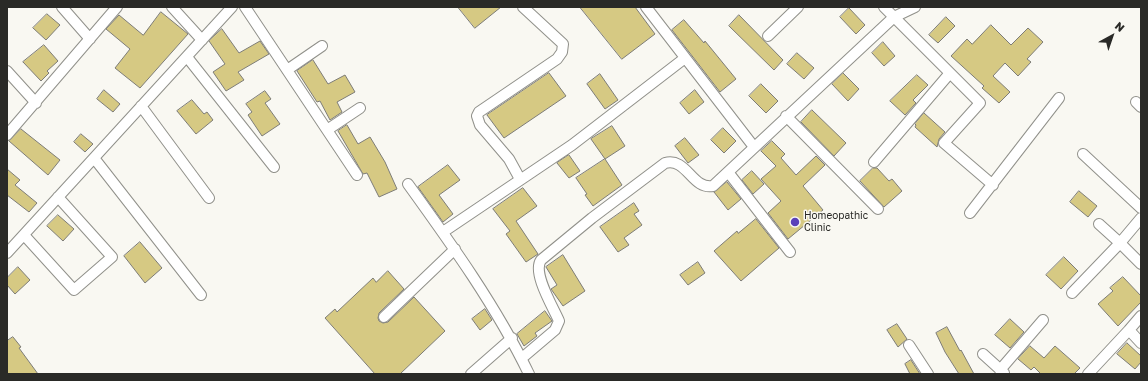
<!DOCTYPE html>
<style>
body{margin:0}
#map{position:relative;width:1148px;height:381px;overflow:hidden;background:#f9f8f2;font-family:"Golos Text",sans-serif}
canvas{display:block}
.frame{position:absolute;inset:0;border:8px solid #2a2a27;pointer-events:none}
.north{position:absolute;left:1092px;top:16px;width:40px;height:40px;-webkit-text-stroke:3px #f9f8f2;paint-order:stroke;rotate:40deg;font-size:11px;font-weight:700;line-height:16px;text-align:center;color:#2a2a27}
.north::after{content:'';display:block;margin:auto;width:14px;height:18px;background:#2a2a27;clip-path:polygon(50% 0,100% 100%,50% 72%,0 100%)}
</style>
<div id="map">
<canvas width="1148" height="381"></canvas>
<div class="frame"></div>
<div class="north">N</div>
</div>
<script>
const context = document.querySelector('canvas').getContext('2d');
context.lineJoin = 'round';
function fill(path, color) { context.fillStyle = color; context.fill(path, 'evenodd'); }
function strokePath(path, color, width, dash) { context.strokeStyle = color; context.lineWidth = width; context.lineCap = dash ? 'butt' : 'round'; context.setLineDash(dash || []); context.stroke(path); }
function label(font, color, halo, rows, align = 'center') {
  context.font = font + ' "Golos Text",sans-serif'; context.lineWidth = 3; context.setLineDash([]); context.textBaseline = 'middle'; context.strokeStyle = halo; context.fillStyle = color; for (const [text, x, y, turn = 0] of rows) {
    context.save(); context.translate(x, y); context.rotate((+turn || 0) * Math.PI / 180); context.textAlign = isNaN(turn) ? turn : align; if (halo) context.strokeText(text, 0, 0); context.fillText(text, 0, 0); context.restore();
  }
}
const building = new Path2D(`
 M458 7H501L475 28Z
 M580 7H635L655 34 622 59Z
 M849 8 865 25 856 34 840 17Z
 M161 12 188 34 140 88 115 68 130 49 106 29 119 15 143 35Z
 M47 14 60 25 46 40 33 28Z
 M739 15 783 60 774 70 729 26Z
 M946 17 955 26 938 43 929 35Z
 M684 20 704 43 705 41 736 79 720 92 672 30Z
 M991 25 1011 45 1028 28 1043 42 1027 59 1031 62 1018 76 1005 63 993 76 1010 92 999 103 982 88 984 86 951 56 967 39 972 44Z
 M222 29 239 53 260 41 269 54 238 72 244 80 226 91 213 72 225 64 209 41Z
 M883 42 895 56 884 66 872 53Z
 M44 45 58 61 47 71 49 73 41 81 23 62Z
 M797 53 814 68 804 79 787 64Z
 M313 60 328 84 345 75 355 92 337 102 342 112 330 120 320 101 317 102 297 71Z
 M549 73 566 96 504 138 487 115Z
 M843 73 859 89 848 101 832 84Z
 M600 74 618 100 605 109 587 84Z
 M917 75 928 85 913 100 916 103 905 115 890 101Z
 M761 84 778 101 766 113 749 96Z
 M104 90 120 104 113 112 97 99Z
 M695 90 704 102 689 114 680 103Z
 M265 91 271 99 265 103 280 124 262 136 248 115 252 112 246 104Z
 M192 100 204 114 207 112 213 120 196 134 177 111Z
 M812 110 846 143 834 156 801 122Z
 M924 113 945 132 939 139 937 147 915 127 916 125 915 124Z
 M347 125 358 144 370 137 385 162 397 189 379 197 367 173 363 174 338 131Z
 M612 126 625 146 605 159 591 139Z
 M723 128 736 141 724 153 711 140Z
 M21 129 60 160 48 175 9 141Z
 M81 134 93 144 85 152 74 142Z
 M685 138 699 155 688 163 675 146Z
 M772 141 785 154 781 158 796 175 816 156 825 165 803 186 823 210 788 239 768 213 781 201 761 179 776 166 761 151Z
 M569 155 580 171 569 178 557 163Z
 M605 159 622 185 593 206 585 195 587 194 576 178Z
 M448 165 460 180 439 195 453 214 443 222 418 187Z
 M873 168H877L889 181 892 179 902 191 884 207 860 181Z
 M7 169 20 180 15 185 37 203 29 212 7 195Z
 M752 171 764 184 753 194 742 180Z
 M727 182 741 199 728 210 714 192Z
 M523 188 537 206 516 221 538 254 526 262 506 234 510 231 493 209Z
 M1079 191 1097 206 1088 217 1070 202Z
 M634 203 639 211 634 214 642 225 624 238 629 245 618 252 600 227Z
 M58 215 74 229 63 241 47 226Z
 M756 219 779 248 741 281 714 251 737 231 738 233Z
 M140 242 162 268 145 283 124 256Z
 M563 255 585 291 563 306 551 289 557 285 546 267Z
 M1064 257 1078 271 1061 289 1046 275Z
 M698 262 705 273 688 285 680 275Z
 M18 267 30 280 15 294 7 285V278Z
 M388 271 404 289 379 313 378 318 379 321 383 323 388 322 414 297 445 331 400 374H375L325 318 335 309 337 312 373 278 376 282Z
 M1123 277 1141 296V302L1118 326 1098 304 1113 291 1110 288Z
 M485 309 492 320 480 330 472 319Z
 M545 311 552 321 535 333 537 336 524 346 517 334Z
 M1010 319 1024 332 1010 348 995 335Z
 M897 324 907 339 898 347 887 330Z
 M947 327 960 351 961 350 974 374H959L945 352 936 333Z
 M13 337 21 347 19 348 38 374H7V341Z
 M1127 343 1141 356V362L1135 369 1117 354Z
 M1030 346 1044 358 1055 346 1080 368 1074 374H1041L1034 367 1031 370 1018 359Z
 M911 360 920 374H910L905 364Z`);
const street = new Path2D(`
 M62 7 90 39
 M172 7 202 40
 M245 7 357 175
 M646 7 754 147
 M884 7 980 103 944 143 993 185
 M768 36 798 7
 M187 57 274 167
 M287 70 322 46
 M7 71 36 103
 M1136 102 1141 107
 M141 106 209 198
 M786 116 878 209
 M327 130 360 108
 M7 135 117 7
 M1083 154 1141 208
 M94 158 201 295
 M874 162 950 73
 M728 172 790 252
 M520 179 509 159 480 125 477 116 479 112 557 59 562 52 563 44 523 7
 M408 184C452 245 496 306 529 374
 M970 213 1059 98
 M1141 218 1120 243 1141 264
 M443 232 572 145 685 58
 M24 235 74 290 112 257 58 197
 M7 253 232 7
 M1072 293 1120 243 1099 224
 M384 317 455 249
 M1129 330 1141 316
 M909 345 928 374
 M983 354 1004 373
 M522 358 555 330 559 321C553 307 532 273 541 260L592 218 665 163C687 157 692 190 713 186L894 17 915 7
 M1000 370 1043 320
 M471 374 512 338
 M1088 374 1129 330 1141 343`);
const markers = [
 [795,222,5,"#5a41b9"]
];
const poiNames = [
 ["Homeopathic",804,216],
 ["Clinic",804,228]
];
fill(building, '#d6c983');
strokePath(building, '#7d7c77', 1);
strokePath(street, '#90908a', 12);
strokePath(street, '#fff', 10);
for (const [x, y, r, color] of markers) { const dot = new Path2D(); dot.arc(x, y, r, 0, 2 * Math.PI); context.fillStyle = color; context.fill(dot); strokePath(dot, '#f9f8f2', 1.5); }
label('10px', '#2a2a27', '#f9f8f2', poiNames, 'left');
</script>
